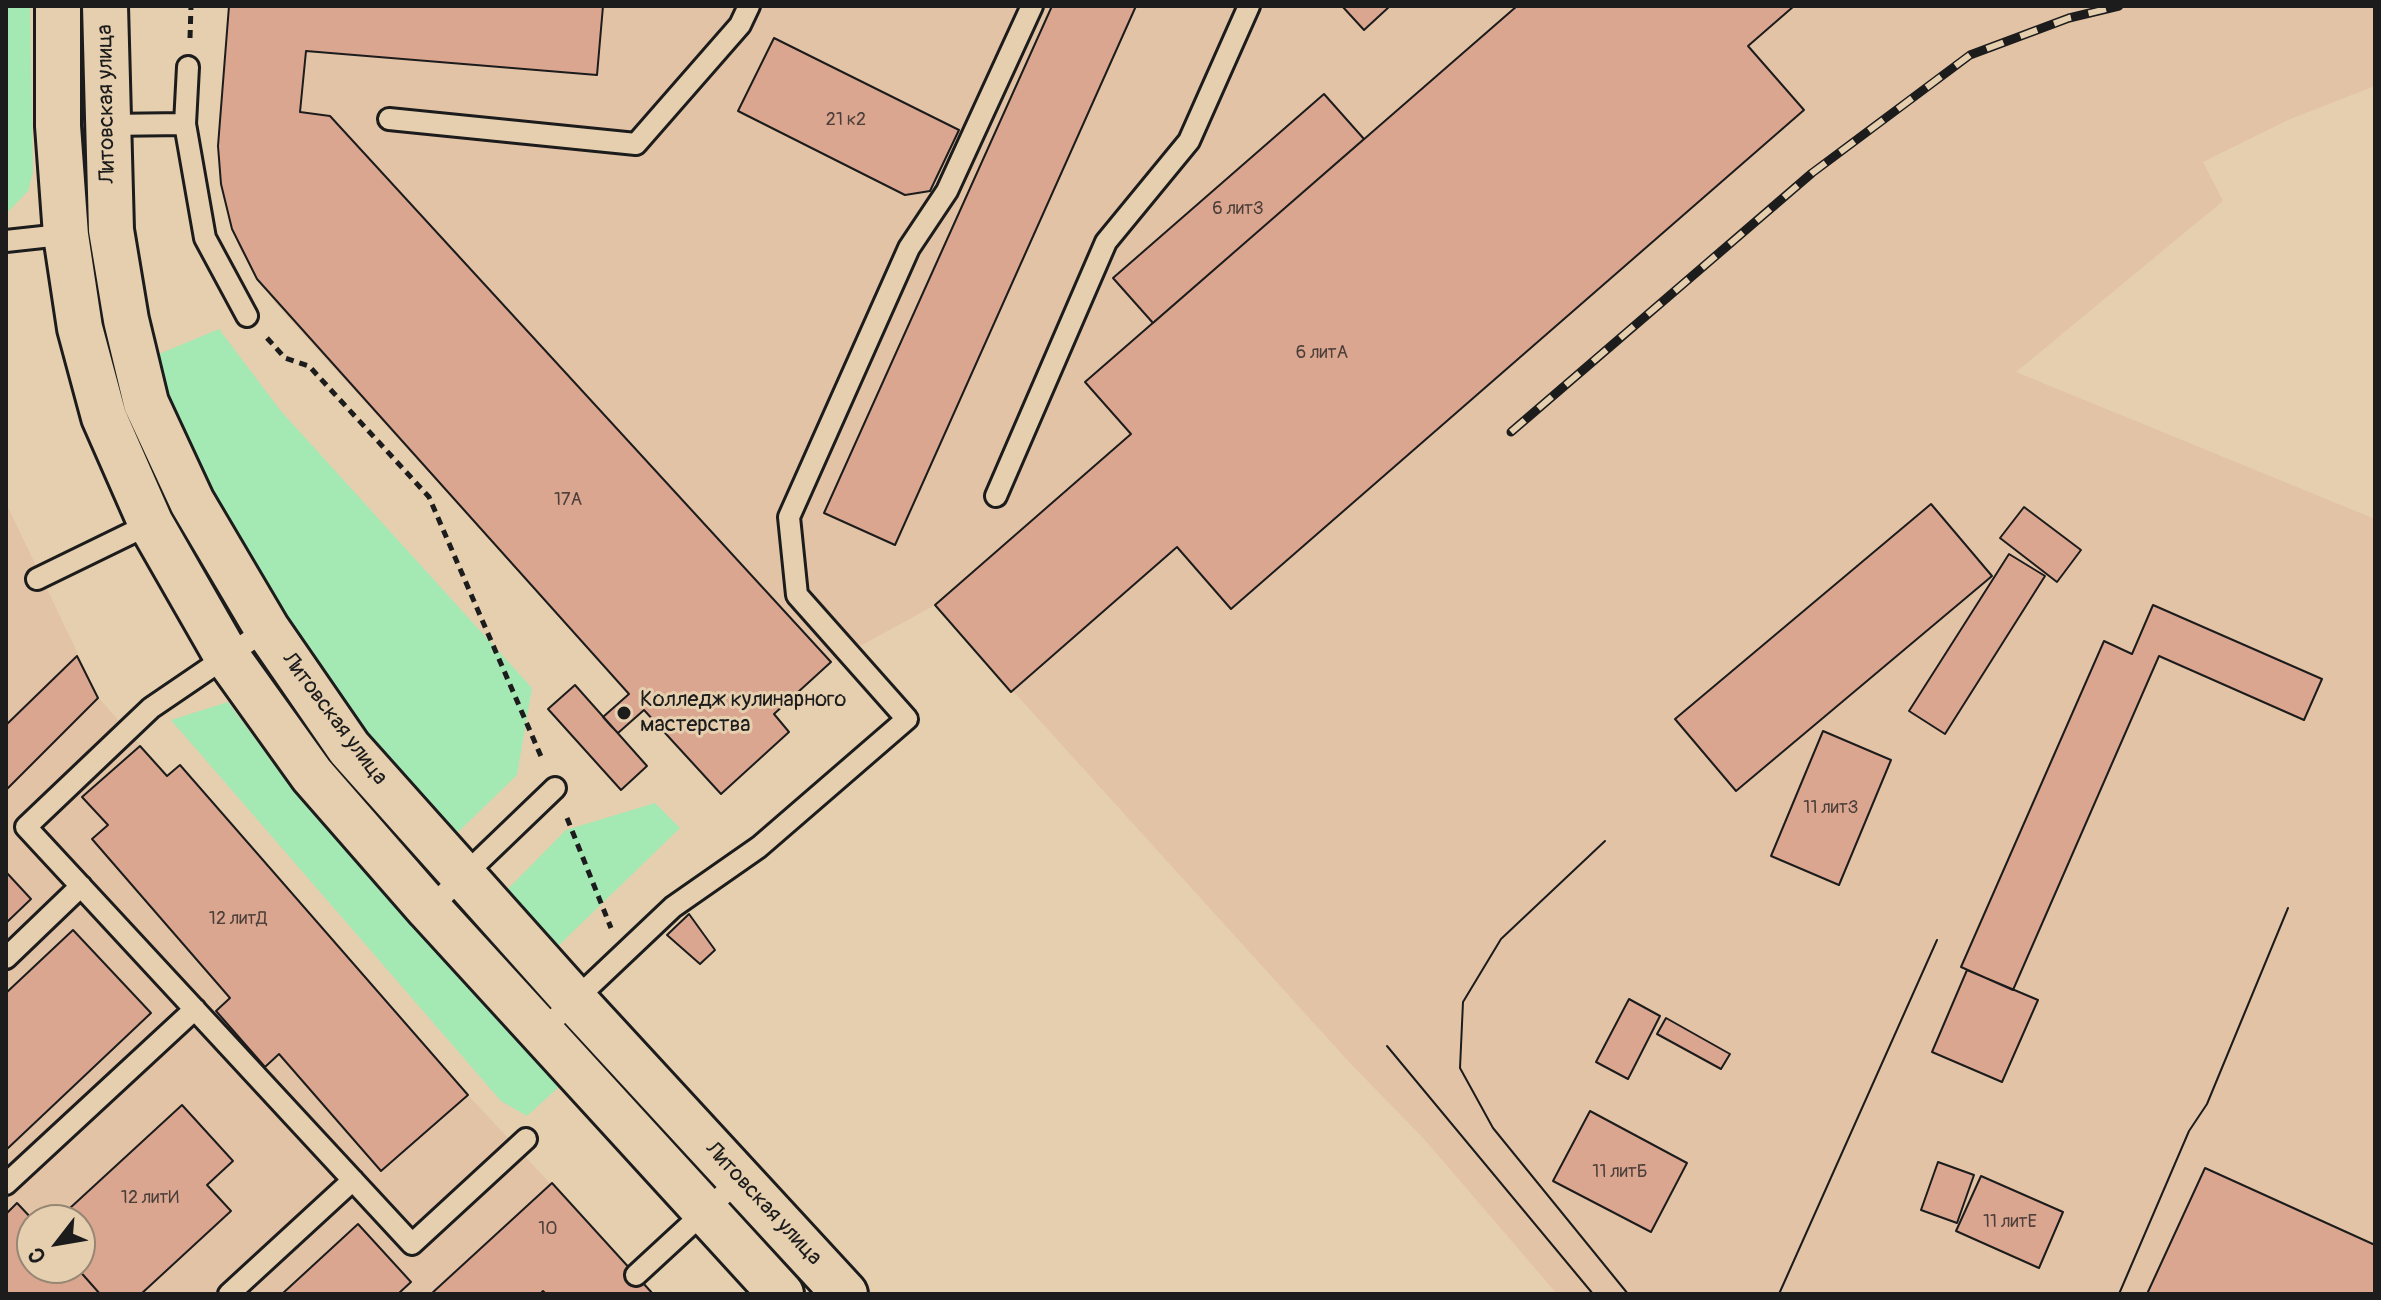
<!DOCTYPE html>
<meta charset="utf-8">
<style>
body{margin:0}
#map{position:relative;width:2381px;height:1300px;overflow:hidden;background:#e6cfaf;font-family:Pangolin,sans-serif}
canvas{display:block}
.frame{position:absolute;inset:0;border:8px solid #1c1c1c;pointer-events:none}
.north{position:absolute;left:16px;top:1204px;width:80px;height:80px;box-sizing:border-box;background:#e6cfaf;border:2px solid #958774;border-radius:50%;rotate:239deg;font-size:22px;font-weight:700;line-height:32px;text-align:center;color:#1c1c1c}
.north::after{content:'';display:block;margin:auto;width:28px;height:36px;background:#1c1c1c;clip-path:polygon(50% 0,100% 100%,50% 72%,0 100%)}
</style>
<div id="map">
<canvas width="2381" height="1300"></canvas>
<div class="frame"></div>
<div class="north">С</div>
</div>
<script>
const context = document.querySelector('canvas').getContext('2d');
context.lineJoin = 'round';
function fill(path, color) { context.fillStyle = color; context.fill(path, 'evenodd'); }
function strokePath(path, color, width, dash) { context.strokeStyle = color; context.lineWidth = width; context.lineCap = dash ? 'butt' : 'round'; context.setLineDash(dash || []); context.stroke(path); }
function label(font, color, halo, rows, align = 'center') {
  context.font = font + ' Pangolin,sans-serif'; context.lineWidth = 6; context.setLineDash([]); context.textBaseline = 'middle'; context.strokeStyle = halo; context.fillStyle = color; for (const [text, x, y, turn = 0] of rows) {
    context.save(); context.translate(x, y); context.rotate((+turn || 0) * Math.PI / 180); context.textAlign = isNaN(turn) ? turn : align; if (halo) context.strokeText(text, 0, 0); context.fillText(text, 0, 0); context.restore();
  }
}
const built = new Path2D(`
 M229 6H2375V86L2288 120 2203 162 2223 201 2016 372 2375 519V1294H1557L1424 1139 1349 1062 935 605 831 662 774 714 789 732 721 794 643 710 618 733 647 766 621 790 548 709 575 685 603 717 628 693 276 304 240 250 228 218 218 146Z
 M6 503 99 698 167 776 180 765 468 1095 653 1294H6ZM32 1220H80V1268H32Z`);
const green = new Path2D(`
 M6 6H30L33 172 28 191 6 214Z
 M219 329 280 410 532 688 517 775 455 835 377 752 326 685 217 504 168 402 159 354Z
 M228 702 292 789 559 1087 527 1116 501 1101 171 720Z
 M655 803 680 828 554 950 503 894 566 830Z`);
const building = new Path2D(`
 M229 6H603L597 75 306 51 300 112 330 116 831 662 774 714 789 732 721 794 644 710 618 733 611 726 603 717 629 694 257 279 232 229 221 184 218 146Z
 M1052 6H1136L895 545 824 513Z
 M1342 6H1390L1364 30Z
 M1517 6H1794L1748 46 1804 110 1231 609 1177 547 1011 692 935 605 1131 434 1085 382Z
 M774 38 959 130 930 191 905 195 738 111Z
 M1324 94 1364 139 1153 323 1113 278Z
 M1931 504 1992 576 1736 791 1675 719Z
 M2024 507 2081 550 2057 582 2000 538Z
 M2009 554 2045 576 1945 734 1909 711Z
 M2153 605 2322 679 2304 720 2159 656 2013 990 1961 967 2104 641 2132 654Z
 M77 656 98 698 6 790V725Z
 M575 685 647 766 621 790 548 709Z
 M1823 731 1891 760 1839 885 1771 856Z
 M140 746 167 776 180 765 468 1095 381 1171 279 1054 265 1067 216 1011 230 998 92 839 108 825 82 797Z
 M6 872 31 899 6 923Z
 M689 914 715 950 700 964 667 935Z
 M73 930 151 1013 6 1150V993Z
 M1967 970 2038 1000 2002 1082 1932 1052Z
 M1629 999 1660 1016 1628 1079 1596 1062Z
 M1666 1018 1730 1054 1721 1069 1657 1034Z
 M182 1105 233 1161 207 1185 231 1211 141 1294H100L77 1268H80V1220H57Z
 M1590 1111 1687 1163 1651 1232 1553 1181Z
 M1938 1162 1974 1175 1957 1223 1921 1210Z
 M2205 1168 2375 1245V1294H2147Z
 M1981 1176 2063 1212 2039 1268 1956 1231Z
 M552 1183 653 1294H546L543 1291 540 1294H431Z
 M17 1203 33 1220 32 1268H77L100 1294H6V1214Z
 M358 1224 411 1282 398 1294H282Z`);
const path = new Path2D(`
 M190 38 191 6
 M267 338 285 358 309 366 429 497 543 761
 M567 818 611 928`);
const lane = new Path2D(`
 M188 67 185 124 205 238 247 316
 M389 119 636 144 740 25 749 6
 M105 125 185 124
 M6 241 70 234
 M996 496 1106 242 1189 141 1249 6
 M37 579 156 521
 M267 629 151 708 26 827 412 1244 526 1139
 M429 909 555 788
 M6 958 81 886
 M541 1032 673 907 759 847 907 719 797 595 789 517 909 248 947 191 1032 6
 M6 1184 195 1009
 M636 1275 740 1179
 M229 1294 353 1180`);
const secondary = new Path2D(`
 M58 6V126L66 235 80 328 104 417 151 524 226 655 312 775 429 909 781 1294
 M105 6 111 230 126 320 146 403 192 502 267 629 349 748 575 1001 845 1294`);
const tram = new Path2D(`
 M1605 841 1501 939 1463 1002 1460 1068 1493 1128 1628 1294
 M1387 1046 1593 1294
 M1779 1294 1937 940
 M2119 1294 2189 1131 2207 1104 2288 908`);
const rail = new Path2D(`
 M1511 432 1812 173 1970 55 2069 18 2119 6`);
const markers = [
 [624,713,8,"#1c1c1c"]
];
const numberNames = [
 ["21 к2",846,120],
 ["6 литЗ",1238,209],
 ["6 литА",1322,353],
 ["17А",568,500],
 ["11 литЗ",1831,808],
 ["12 литД",238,919],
 ["11 литБ",1620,1172],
 ["12 литИ",150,1198],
 ["11 литЕ",2010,1222],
 ["10",548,1229]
];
const streetNames = [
 ["Литовская улица",107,104,-91],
 ["Литовская улица",334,719,53],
 ["Литовская улица",763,1204,47]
];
const poiNames = [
 ["Колледж кулинарного",640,700],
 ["мастерства",640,725]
];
fill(built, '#e3c3a6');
fill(green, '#a4e8b4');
fill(building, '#dba690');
strokePath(building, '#1c1c1c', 2);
strokePath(lane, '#1c1c1c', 26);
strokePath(secondary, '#1c1c1c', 50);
strokePath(path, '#1c1c1c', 5, [8, 6]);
strokePath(lane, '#e6cfaf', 20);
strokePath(secondary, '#e6cfaf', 44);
strokePath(tram, '#1c1c1c', 2);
strokePath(rail, '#1c1c1c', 9);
strokePath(rail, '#e6cfaf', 6, [18]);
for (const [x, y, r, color] of markers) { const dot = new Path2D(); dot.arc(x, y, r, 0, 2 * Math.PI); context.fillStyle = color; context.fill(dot); strokePath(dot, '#e6cfaf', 3); }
label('18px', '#4c3e39', null, numberNames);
label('22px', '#1c1c1c', '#e6cfaf', streetNames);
label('22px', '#1c1c1c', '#e6cfaf', poiNames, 'left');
</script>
